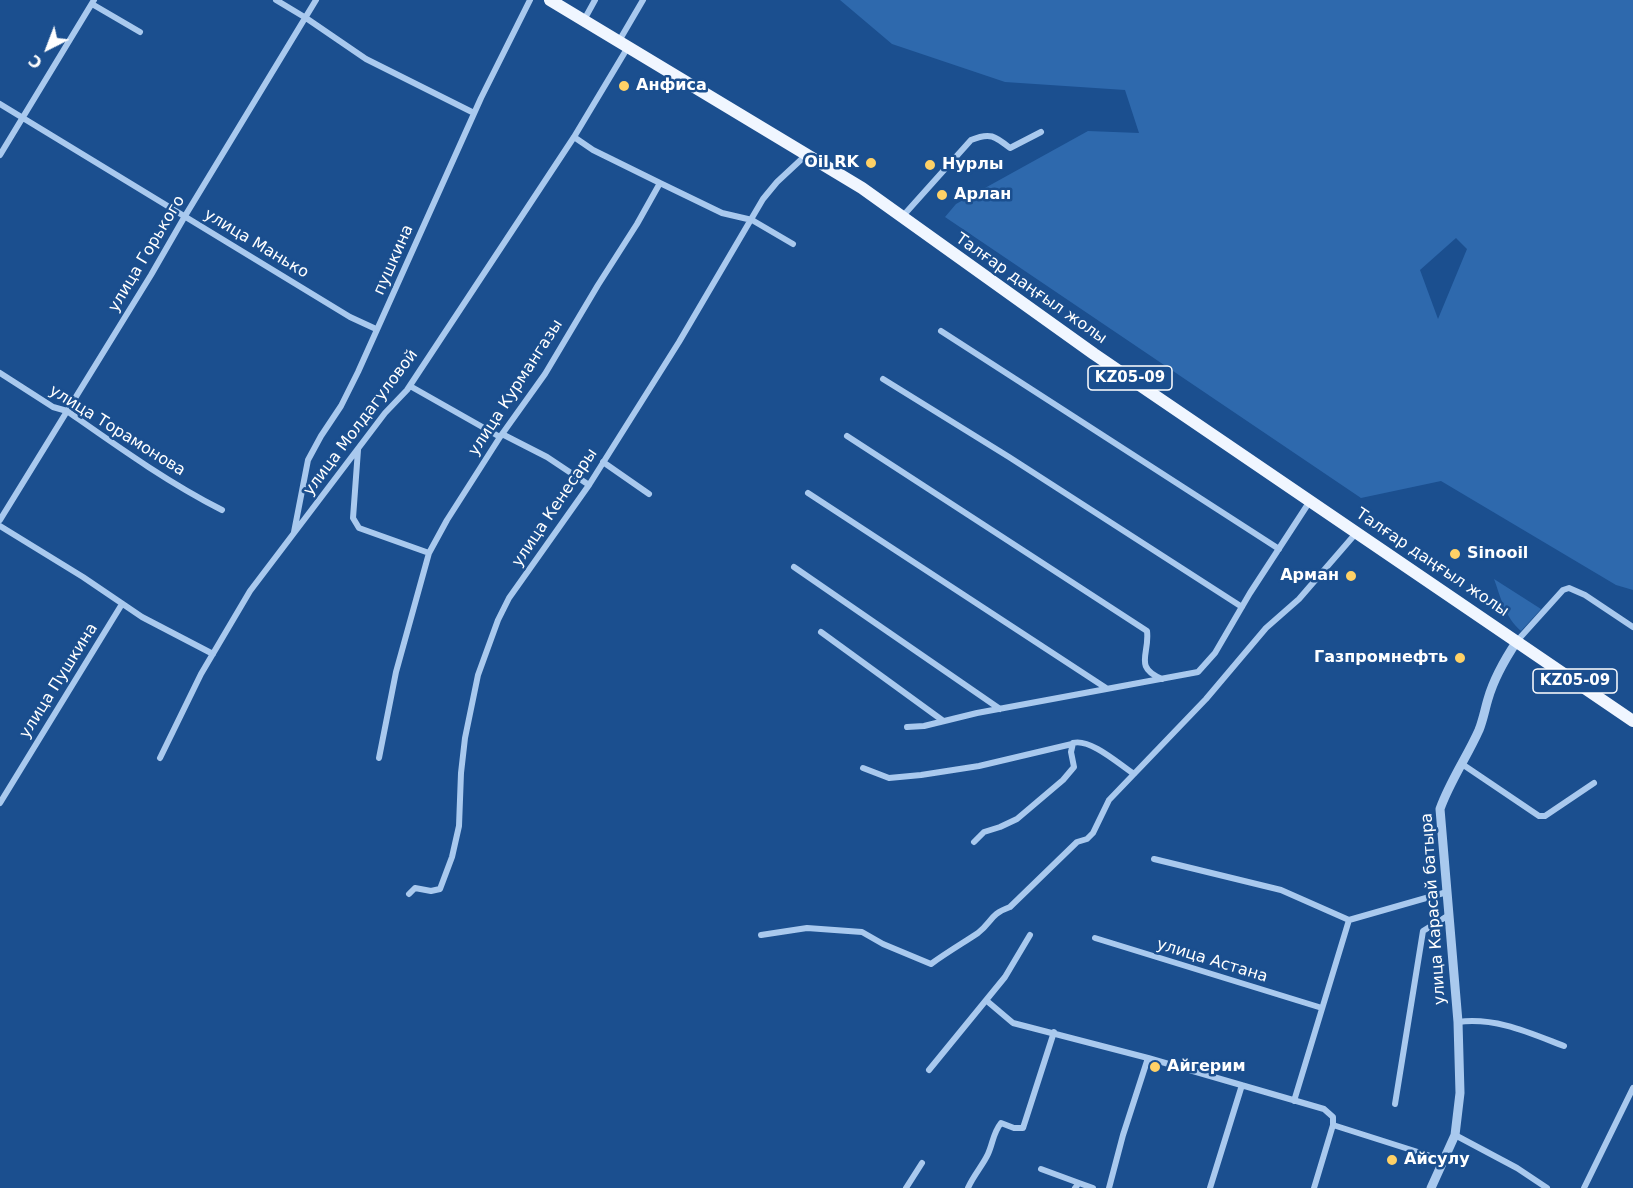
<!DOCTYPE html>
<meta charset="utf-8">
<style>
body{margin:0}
#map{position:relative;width:1633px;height:1188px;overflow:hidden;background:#1b4f8f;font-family:"DejaVu Sans",sans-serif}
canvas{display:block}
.north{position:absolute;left:18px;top:18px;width:60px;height:60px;-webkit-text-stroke:4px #1b4f8f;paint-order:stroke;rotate:222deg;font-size:16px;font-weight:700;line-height:24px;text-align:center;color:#fff}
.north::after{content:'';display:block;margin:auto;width:21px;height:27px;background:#fff;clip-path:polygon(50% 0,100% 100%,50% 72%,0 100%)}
</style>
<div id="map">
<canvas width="1633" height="1188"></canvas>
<div class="north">С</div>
</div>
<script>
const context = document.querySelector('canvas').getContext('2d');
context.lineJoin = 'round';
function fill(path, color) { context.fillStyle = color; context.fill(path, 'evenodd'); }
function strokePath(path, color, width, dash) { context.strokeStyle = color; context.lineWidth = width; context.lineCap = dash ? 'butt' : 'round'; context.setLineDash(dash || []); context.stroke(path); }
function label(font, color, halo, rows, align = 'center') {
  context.font = font + ' "DejaVu Sans",sans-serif'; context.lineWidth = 5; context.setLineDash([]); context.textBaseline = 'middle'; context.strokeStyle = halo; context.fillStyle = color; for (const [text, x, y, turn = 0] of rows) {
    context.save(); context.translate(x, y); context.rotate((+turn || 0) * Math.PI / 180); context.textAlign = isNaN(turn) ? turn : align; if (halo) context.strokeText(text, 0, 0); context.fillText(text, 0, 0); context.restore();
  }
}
const green = new Path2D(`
 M840 0H1633V590L1616 585 1441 481 1361 498 945 217 956 204 1088 131 1139 133 1125 90 1005 82 892 44ZM1456 238 1467 249 1438 319 1420 270Z
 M1494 579 1541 609 1521 631C1505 617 1501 598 1494 579Z`);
const minor = new Path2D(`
 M276 0 306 18 366 59 474 113
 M92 4 140 32
 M584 20 595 0
 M619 41 643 0
 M0 104 350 317 376 329
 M574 137 593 150 660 183
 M0 155 94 0
 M902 217 971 140C990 132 995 136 1010 148L1041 132
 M941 331 1279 549
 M0 373 53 407 67 411C117 446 167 482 222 510
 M883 379 1009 457 1242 607
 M410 386 500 437
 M502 434 547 457 589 485
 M847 436 1147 631C1150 654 1133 667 1162 679
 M358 450 353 518 359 528 429 553
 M603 462 649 494
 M808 493 1106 688
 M0 520 151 275 185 216 316 0
 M0 526 83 577 142 617 213 654
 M294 532 308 460 321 436 341 406 358 372 481 98 530 0
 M794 567 1000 709
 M821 632 942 720
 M1517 641 1563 590 1569 588 1585 595 1633 627
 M907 727 924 726 977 713 1198 672 1215 653 1250 593 1310 501
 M160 758 201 674 250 591 385 413 407 390 574 137 628 47
 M379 758 396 672 429 553 447 520 500 437 545 374 598 285 637 224 660 183 722 213 752 220 793 244
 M1462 764 1539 816H1545L1594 783
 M863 768 889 778 921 775 979 766 1072 744
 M0 803 122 604
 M974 842 984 832 1000 827 1017 819 1063 780 1074 767 1071 752 1073 743C1090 738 1119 764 1134 774
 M1154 859 1281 890 1349 920
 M409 894 415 888 431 891 440 889 452 857 459 826 461 773 465 738 478 675 498 620 509 598 589 485 679 342 763 199 777 182 806 155
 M761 935 807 928 862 932 883 944 931 964C946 953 963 943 978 933 992 922 990 914 1010 907L1077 842 1087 839 1093 833 1109 800 1206 699 1266 628 1299 599 1357 532
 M1095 938 1322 1008
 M987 1001 1013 1023 1148 1058 1324 1109 1333 1117V1125L1314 1188
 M1458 1022C1496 1017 1530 1033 1564 1046
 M929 1070 1005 977 1030 935
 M1294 1101 1349 920 1447 892
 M1395 1104 1423 931 1449 915
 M1333 1125 1443 1160
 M1455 1135 1517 1168 1547 1188
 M1041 1169 1079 1183
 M906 1188 922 1163
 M968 1188C973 1176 983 1165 988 1154 993 1143 993 1133 1001 1123L1014 1128H1023L1054 1032
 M1075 1188 1079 1183 1093 1188
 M1109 1188 1123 1135 1148 1058
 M1210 1188 1242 1085
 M1584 1188 1633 1088`);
const tertiary = new Path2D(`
 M1431 1188 1455 1135 1460 1093 1458 1022 1440 809C1450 781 1467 757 1479 730 1483 720 1485 709 1488 699 1494 678 1505 659 1517 641`);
const primary = new Path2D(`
 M550 0 862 188 1094 354 1633 721`);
const markers = [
 [624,86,6,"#ffd166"],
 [871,163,6,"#ffd166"],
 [930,165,6,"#ffd166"],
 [942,195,6,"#ffd166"],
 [1455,554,6,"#ffd166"],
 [1351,576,6,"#ffd166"],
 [1460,658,6,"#ffd166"],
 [1155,1067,6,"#ffd166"],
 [1392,1160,6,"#ffd166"]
];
const shields = [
 [1130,378,84],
 [1575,681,84]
];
const shieldNames = [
 ["KZ05-09",1130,378],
 ["KZ05-09",1575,681]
];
const poiNames = [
 ["Анфиса",636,86],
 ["Oil RK",859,163,"right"],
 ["Нурлы",942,165],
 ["Арлан",954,195],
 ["Sinooil",1467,554],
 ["Арман",1339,576,"right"],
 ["Газпромнефть",1448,658,"right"],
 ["Айгерим",1167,1067],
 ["Айсулу",1404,1160]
];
const streetNames = [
 ["улица Манько",256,244,31],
 ["улица Горького",147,254,-59],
 ["пушкина",394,260,-66],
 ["Талғар даңғыл жолы",1031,289,35],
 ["улица Курмангазы",516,388,-57],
 ["улица Молдагуловой",361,423,-53],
 ["улица Торамонова",117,431,32],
 ["улица Кенесары",555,508,-56],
 ["Талғар даңғыл жолы",1432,563,34],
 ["улица Пушкина",59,681,-58],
 ["улица Карасай батыра",1434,909,-94],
 ["улица Астана",1212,961,17]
];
fill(green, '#2e69ad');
strokePath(minor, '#a9c9ee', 6);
strokePath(tertiary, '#a9c9ee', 9);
strokePath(primary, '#f0f6ff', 12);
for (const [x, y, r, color] of markers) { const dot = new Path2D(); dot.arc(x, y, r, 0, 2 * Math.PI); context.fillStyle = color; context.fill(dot); strokePath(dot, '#1b4f8f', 2); }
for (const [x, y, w] of shields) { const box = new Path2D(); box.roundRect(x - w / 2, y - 12, w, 24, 4.5); context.fillStyle = '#1b4f8f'; context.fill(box); strokePath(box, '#fff', 1.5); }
label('bold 15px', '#fff', null, shieldNames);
label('bold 16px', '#fff', '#1b4f8f', poiNames, 'left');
label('16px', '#fff', '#1b4f8f', streetNames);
</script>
